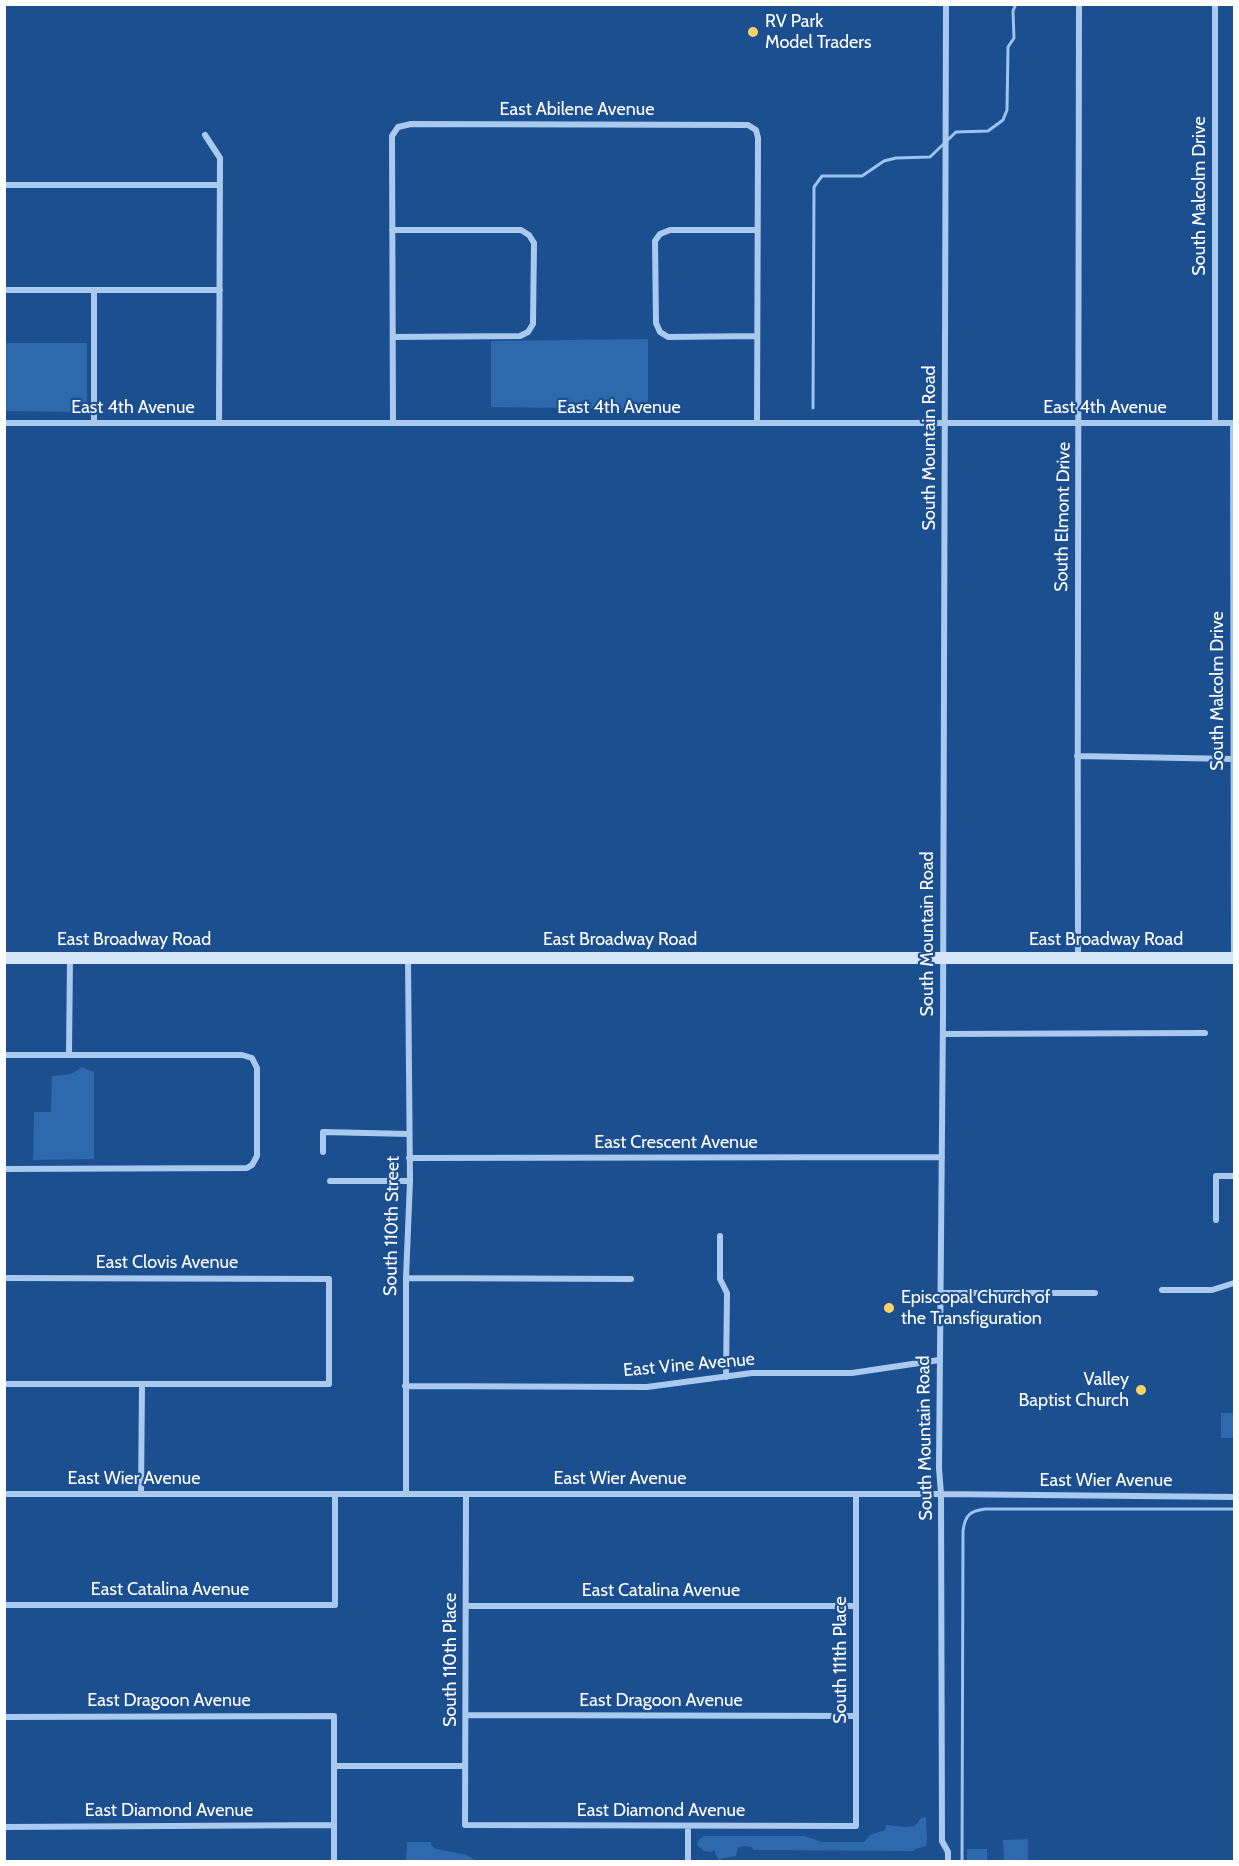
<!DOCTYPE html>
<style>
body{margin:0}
#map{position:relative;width:1239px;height:1866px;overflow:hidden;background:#1b4f8f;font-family:Cabin,sans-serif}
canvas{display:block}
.frame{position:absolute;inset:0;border:6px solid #fff;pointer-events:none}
</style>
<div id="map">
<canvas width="1239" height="1866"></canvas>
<div class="frame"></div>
</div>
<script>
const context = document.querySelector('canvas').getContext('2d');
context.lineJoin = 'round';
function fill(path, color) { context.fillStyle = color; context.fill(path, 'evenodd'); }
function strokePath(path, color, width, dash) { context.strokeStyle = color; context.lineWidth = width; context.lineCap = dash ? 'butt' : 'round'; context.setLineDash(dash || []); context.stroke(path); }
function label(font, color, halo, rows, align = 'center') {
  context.font = font + ' Cabin,sans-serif'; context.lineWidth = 4.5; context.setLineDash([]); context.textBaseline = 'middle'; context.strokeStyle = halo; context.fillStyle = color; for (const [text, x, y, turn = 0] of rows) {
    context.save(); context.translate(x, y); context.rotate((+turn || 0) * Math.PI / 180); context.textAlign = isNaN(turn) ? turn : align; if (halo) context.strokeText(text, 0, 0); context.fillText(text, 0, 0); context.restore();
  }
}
const green = new Path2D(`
 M648 339V409L491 407V341Z
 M5 343H87V408L85 407 80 412 5 411Z
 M82 1067 94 1072V1159L33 1160 34 1112H51L52 1076 71 1074Z
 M1221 1413H1234V1438H1221Z
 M926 1817 927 1841 926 1846 915 1849 914 1851 754 1850 751 1847 743 1846 738 1848 736 1856 722 1858 719 1861 714 1850 711 1852 704 1851 697 1845 699 1839 704 1836H805L822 1842H864L870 1835 885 1830 886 1825 907 1827 915 1826 920 1819Z
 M1028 1839V1861H1004L1003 1840Z
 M407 1842H431L432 1846 436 1849 467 1855 476 1861H406Z
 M967 1849H987V1861H967Z`);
const stream = new Path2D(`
 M813 408 814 187 822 176H862L884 161 896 158 930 157 956 132 988 131 1003 120 1007 110 1008 47 1014 38 1013 11 1016 4
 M962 1862 963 1531C965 1515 970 1511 985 1509H1234`);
const minor = new Path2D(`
 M946 4 943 1015 939 1468 941 1494 942 1841 948 1852V1862
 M1215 4V423
 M205 135 220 158 219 423
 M4 185H220
 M392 230H521L529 235 534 243 533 324 528 332 520 336 393 337
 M757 230H670L660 234 655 241 656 323 660 332 668 337 757 336
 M4 290H220
 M94 290V423
 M4 423H1234
 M393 423 392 136 398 127 411 124 748 125 756 130 758 138 757 423
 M1233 423 1234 958
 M1077 756 1234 759
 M1078 958C1077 640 1079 322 1079 4
 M943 1034 1205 1033
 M4 1055H242L252 1058 257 1068V1156L252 1165 247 1168 4 1169
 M69 1055 70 958
 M323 1152V1132L409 1134
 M409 1158 942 1157
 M330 1181H410
 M1216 1220V1176H1234
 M720 1236V1279L727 1293 726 1377
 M4 1278 329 1279V1384H4
 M406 1278 631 1279
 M1162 1290H1212L1234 1283
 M941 1293H1095
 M405 1386 647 1387 752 1373H852L939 1360
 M4 1494H941L1234 1497
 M141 1494 142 1384
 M406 1494V1278L410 1181 408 959
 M466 1494 465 1825 856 1826V1494
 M4 1605H335V1494
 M466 1606H856
 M466 1715 856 1716
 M4 1717 334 1716V1862
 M334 1766H465
 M688 1826V1862
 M4 1827 334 1825`);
const secondary = new Path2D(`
 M4 958H1234`);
const markers = [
 [753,32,6,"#ffd166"],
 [889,1308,6,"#ffd166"],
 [1141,1390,6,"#ffd166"]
];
const poiNames = [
 ["RV Park",765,22],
 ["Model Traders",765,43],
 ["Episcopal Church of",901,1298],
 ["the Transfiguration",901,1319],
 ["Valley",1129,1380,"right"],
 ["Baptist Church",1129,1401,"right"]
];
const streetNames = [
 ["East Abilene Avenue",577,110],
 ["South Malcolm Drive",1200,196,-90],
 ["East 4th Avenue",133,408],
 ["East 4th Avenue",619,408],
 ["East 4th Avenue",1105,408],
 ["South Mountain Road",930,448,-90],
 ["South Elmont Drive",1063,517,-89],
 ["South Malcolm Drive",1218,691,-90],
 ["South Mountain Road",928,934,-90],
 ["East Broadway Road",134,940],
 ["East Broadway Road",620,940],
 ["East Broadway Road",1106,940],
 ["East Crescent Avenue",676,1143],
 ["South 110th Street",392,1226,-89],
 ["East Clovis Avenue",167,1263],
 ["East Vine Avenue",689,1365,-5],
 ["South Mountain Road",925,1438,-91],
 ["East Wier Avenue",134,1479],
 ["East Wier Avenue",620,1479],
 ["East Wier Avenue",1106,1481],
 ["East Catalina Avenue",170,1590],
 ["East Catalina Avenue",661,1591],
 ["South 110th Place",451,1660,-90],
 ["South 111th Place",841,1660,-90],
 ["East Dragoon Avenue",169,1701],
 ["East Dragoon Avenue",661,1701],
 ["East Diamond Avenue",169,1811],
 ["East Diamond Avenue",661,1811]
];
fill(green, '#2e69ad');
strokePath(stream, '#9cc4f0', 3);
strokePath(minor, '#a9c9ee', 6);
strokePath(secondary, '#d6e6fa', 12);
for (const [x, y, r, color] of markers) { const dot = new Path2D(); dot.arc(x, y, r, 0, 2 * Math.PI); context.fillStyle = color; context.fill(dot); strokePath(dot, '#1b4f8f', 2); }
label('18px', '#fff', '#1b4f8f', poiNames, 'left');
label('18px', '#fff', '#1b4f8f', streetNames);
</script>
